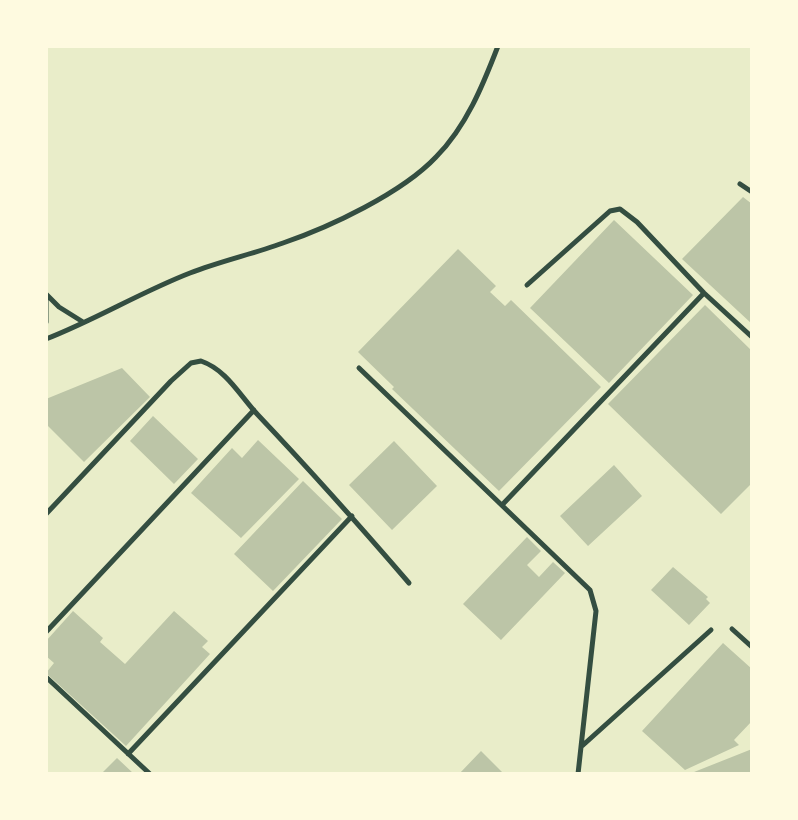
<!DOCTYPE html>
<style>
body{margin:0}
#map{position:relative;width:798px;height:820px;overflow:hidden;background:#e9edc9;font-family:Cabin,sans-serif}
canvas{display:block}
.frame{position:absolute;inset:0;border:48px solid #fefae0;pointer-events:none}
</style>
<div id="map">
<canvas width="798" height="820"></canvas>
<div class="frame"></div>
</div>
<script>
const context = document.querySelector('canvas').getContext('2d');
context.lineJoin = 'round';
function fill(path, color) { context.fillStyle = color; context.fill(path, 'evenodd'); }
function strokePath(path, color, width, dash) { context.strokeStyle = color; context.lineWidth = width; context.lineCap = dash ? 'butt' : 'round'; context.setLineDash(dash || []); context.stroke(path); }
const building = new Path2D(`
 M743 197 752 204V324L682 259Z
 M614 220 693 295 609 383 530 308Z
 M458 249 496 286 490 292 505 306 511 300 601 387 499 491 392 389 394 387 358 352Z
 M705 305 752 351V483L721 514 608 404Z
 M122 368 150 397 84 462 46 424V399Z
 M153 416 198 459 174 484 130 441Z
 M258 440 299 479 241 538 191 493 232 448 242 458Z
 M394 441 437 486 392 530 349 485Z
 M614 465 642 496 588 546 560 516Z
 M303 481 342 519 273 591 234 554Z
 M527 537 541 551 527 565 539 577 553 562 565 573 501 640 463 604Z
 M673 567 708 597 706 599 710 603 689 625 651 590Z
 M73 611 103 638 100 642 125 664 174 611 208 641 202 647 210 654 126 746 46 673 54 663 46 656V641Z
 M723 643 752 669V721L734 740 739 745 685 770 642 731Z
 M752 749V774H689Z
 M481 751 504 774H459Z
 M117 758 134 774H101Z`);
const service = new Path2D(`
 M740 184 752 192
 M527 285 610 211 620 209 637 222 704 293 752 337
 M46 294 59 307 83 322
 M46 299V322
 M46 339C95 320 141 292 190 273 221 261 253 254 283 243 330 227 402 193 436 157 466 127 483 85 498 46
 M359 368 590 590 596 611 578 774
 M502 505 704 293
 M46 514 171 381 191 363 201 361C227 370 240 396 258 415 310 470 360 526 409 583
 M732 629 752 647
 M46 632 254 410
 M46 677 150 774
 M582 746 711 630
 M128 754 352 516`);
fill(building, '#bcc5a7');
strokePath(service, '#344e41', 5);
</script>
